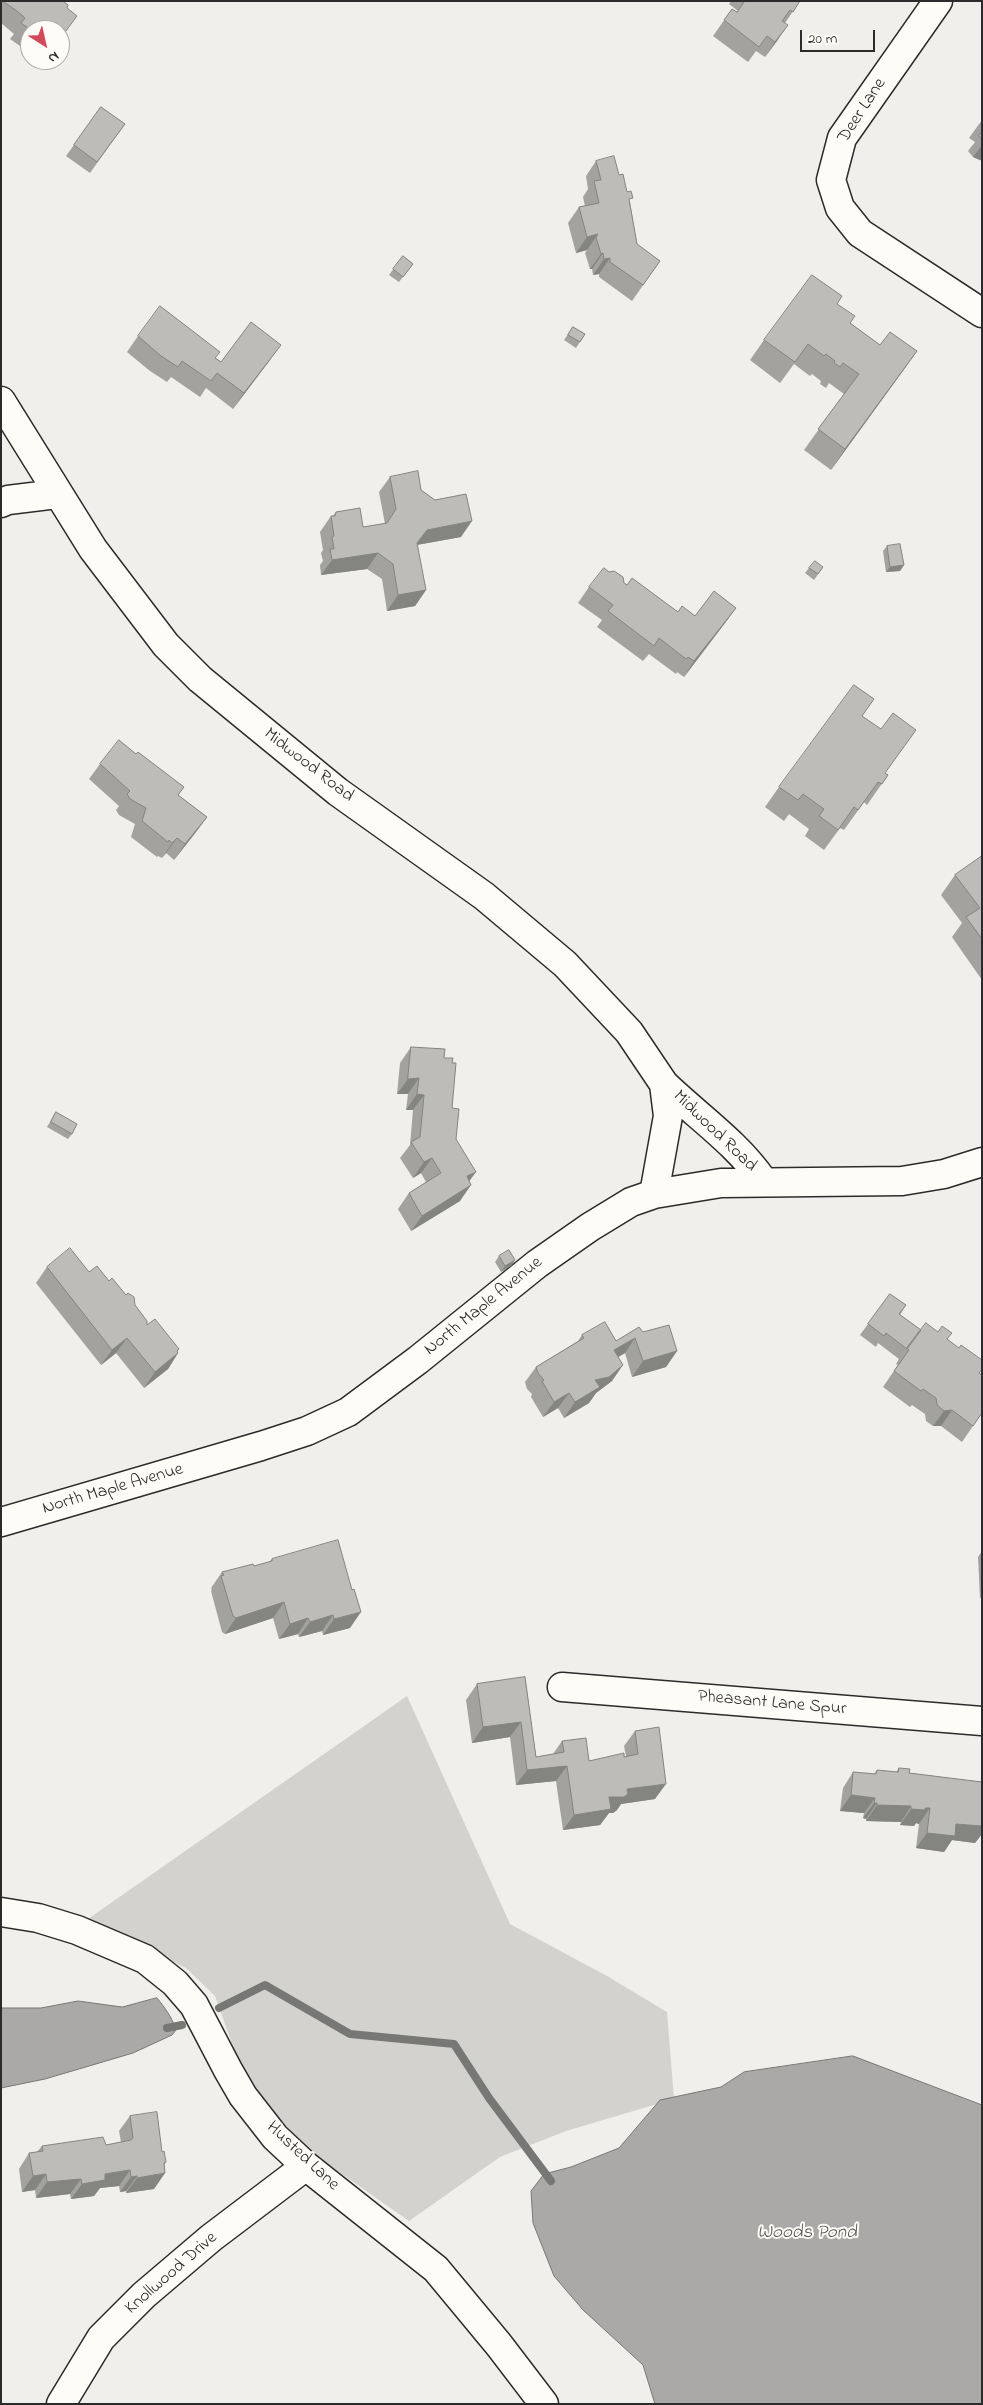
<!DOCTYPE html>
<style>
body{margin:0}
#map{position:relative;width:983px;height:2405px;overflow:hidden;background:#f0efeb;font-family:"Indie Flower",sans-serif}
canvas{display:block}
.frame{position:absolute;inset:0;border:2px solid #2b2b2b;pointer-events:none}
.north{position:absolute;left:20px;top:20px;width:50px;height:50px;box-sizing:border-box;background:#fdfcf7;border:1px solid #a9a8a5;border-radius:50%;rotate:145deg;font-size:14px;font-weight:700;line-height:20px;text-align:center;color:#2b2b2b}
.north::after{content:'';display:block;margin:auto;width:18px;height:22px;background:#d1495b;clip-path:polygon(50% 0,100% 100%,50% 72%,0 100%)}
.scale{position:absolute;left:800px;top:30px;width:75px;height:22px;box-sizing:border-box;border:2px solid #2b2b2b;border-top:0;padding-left:6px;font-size:15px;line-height:18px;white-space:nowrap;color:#2b2b2b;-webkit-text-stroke:4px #fdfcf7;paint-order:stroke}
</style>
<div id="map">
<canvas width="983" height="2405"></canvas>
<div class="frame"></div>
<div class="north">N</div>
<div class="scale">20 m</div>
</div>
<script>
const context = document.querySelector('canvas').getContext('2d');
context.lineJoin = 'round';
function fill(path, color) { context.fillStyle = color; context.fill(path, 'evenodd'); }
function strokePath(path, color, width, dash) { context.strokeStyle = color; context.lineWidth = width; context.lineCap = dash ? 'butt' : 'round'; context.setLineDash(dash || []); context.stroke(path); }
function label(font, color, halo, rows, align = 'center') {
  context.font = font + ' "Indie Flower",sans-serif'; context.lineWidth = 4; context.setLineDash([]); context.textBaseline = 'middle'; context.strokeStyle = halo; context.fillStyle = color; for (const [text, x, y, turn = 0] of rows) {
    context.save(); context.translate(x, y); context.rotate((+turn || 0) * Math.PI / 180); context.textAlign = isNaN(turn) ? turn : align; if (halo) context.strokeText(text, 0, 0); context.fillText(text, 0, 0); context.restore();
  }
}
const green = new Path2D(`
 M407 1696 510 1924 607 1976 667 2012 674 2099 566 2131 500 2157 409 2221 312 2153 257 2095 242 2072 215 1996 186 1968 88 1919Z`);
const water = new Path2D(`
 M157 1998C165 2008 172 2017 176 2030L172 2035 133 2053 45 2079 1 2088V2008H41L78 2001 122 2007Z
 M853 2056 982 2105V2404H655L643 2365 583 2310 554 2276 533 2223 531 2191 544 2174 571 2167 619 2148 660 2100 721 2087 744 2072Z`);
const stream = new Path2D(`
 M219 2008 265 1985 350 2034 454 2044 489 2098 551 2181
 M167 2028 182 2025`);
const street = new Path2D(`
 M938 1 842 138 831 180 840 208 860 233 982 313
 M1 401 93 549 166 645 200 679 338 792 484 896 565 964 629 1032 664 1084 668 1116 654 1194
 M1 503 8 500 57 494
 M664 1084C697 1116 737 1143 763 1181
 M1 1522 261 1446 307 1431 348 1412 418 1360 537 1264 590 1227 631 1202 654 1194 721 1183 902 1181 944 1174 982 1162
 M562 1687 982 1721
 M1 1912 38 1918 77 1930 145 1959 175 1983 194 2005 228 2070 243 2096 275 2137 306 2166 436 2269 499 2345 544 2404
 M61 2404 101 2338 144 2295 211 2238 306 2166`);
const wall = new Path2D(`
 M1 1H63L67 8 60 30H30V53L10 39 14 34 1 23Z
 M731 1H800L785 23 777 41 765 57 756 51 748 62 713 36 732 9 737 12 738 11 729 4Z
 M101 107 125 124 90 173 66 156Z
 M982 120V161L973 157 968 151 975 142 969 138Z
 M596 161 619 175 630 203 637 244 660 261 632 301 599 277V274L593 275 592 269H590L585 253 587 250 576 253 568 223 579 207 585 206 583 197 588 189 586 176Z
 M403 256 413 264 399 282 389 275Z
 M837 304 850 323 880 345 917 351 831 470 804 450 844 394 829 383 826 388 820 384 821 381 812 374 810 376 794 364 780 383 750 360 764 340Z
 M573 327 585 334 576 348 564 340Z
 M138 336 216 358 221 362 270 360 233 409 206 388 200 397 171 377 167 382 150 371 127 352Z
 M390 477 421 490 461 537 417 545 426 590 415 606 387 611 382 579 367 569 321 575 320 565 323 561 321 553 323 550 320 532 331 516H333L336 512 363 527 385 524 379 492Z
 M887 546 904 565 900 571 886 572 883 551Z
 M823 567 814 580 805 573 809 568Z
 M624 583 678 612 695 616 736 608 725 623 684 677 677 672 676 674 649 654 643 661 597 627 602 620 578 603 589 587Z
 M862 716 885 773 888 775 867 805 864 802 844 830 840 828 824 850 805 836 809 829 789 814 784 821 765 807 779 787Z
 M136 754 184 787 178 795 207 817 196 832 174 860 166 853 162 858 158 856 157 857 131 837 135 824 119 815 116 810 119 806 89 779 100 764Z
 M982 856V980L952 937 962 923 941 895 955 875Z
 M411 1047 444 1058 456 1139 469 1181 460 1201 411 1231 398 1209 409 1193 426 1182 421 1173 413 1178 400 1158 410 1145 413 1110H406L408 1094H397L400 1063Z
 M56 1112 72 1134 68 1139 47 1127Z
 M499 1256 512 1265 501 1272 495 1262Z
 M47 1267 89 1272 109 1281 126 1295 135 1305 147 1325 179 1349 177 1352 178 1353 168 1369 144 1388 116 1353 101 1365 36 1283Z
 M890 1294 906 1305 900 1315 921 1330 947 1339 979 1373 982 1413 962 1442 941 1426H933L926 1421 925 1414 912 1405 910 1407 883 1387 898 1365 896 1364 899 1359 878 1343 876 1347 860 1335Z
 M643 1332 677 1351 666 1367 632 1377 625 1353 618 1357 612 1381 596 1393 589 1403 564 1418 558 1408 543 1417 531 1397 532 1394 527 1389 525 1382 536 1367 578 1341 582 1335 616 1341Z
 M982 1551V1597L980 1598 978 1557Z
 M272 1559 350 1628 323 1635 322 1631 299 1637 298 1634 279 1639 273 1618 225 1634 222 1632 211 1591 212 1589 211 1588 222 1572 254 1566 269 1562Z
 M525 1677 536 1757 553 1754 562 1741 589 1761 626 1756 624 1746 635 1731 655 1799 621 1804 617 1810 613 1813H609L600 1825 563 1830 556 1781 516 1785 510 1737 472 1743 466 1700 477 1684Z
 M899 1768 909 1773 982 1782V1834L975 1843 952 1840 944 1852 916 1848 919 1824 916 1823 914 1826 900 1825 901 1822 866 1821V1819L863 1818 864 1813 840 1811 843 1788 853 1772 874 1774 877 1770 896 1772Z
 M130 2116 162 2152 166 2162 164 2165 165 2173 154 2189 126 2193V2191L120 2192 119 2186 100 2188 94 2196 71 2199 70 2194 36 2198 35 2190 22 2192 19 2169 29 2153 37 2152 42 2146 106 2145 121 2142 119 2131Z`);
const shadedWall = new Path2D(`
 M788 25 777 41 765 57 775 42Z
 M982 145V158L980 160 973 157Z
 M598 234 587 250 576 253 587 237Z
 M603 253 592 269H590L601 254Z
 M610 258 599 274 593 275 604 259Z
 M281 345 270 360 233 409 244 393Z
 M917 351 903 371 831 470 845 449Z
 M472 521 461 537 416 545 427 530Z
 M378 553 367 569 321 575 332 560Z
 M904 565 900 571 886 572 890 567Z
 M426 590 415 606 387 611 398 595Z
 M736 608 725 623 684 677 694 661Z
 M207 817 196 832 174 860 185 844Z
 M177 838 166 853 162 858 172 843Z
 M419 1078 408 1094H397L408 1079Z
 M417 1094 424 1095 413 1110H406Z
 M432 1158 421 1173 413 1178 424 1162Z
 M476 1172 465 1187 467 1176Z
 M471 1185 460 1201 411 1231 422 1216Z
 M515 1260 512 1265 501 1272 505 1266Z
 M127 1338 116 1353 101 1365 112 1350Z
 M635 1338 625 1353 603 1366 614 1350Z
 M179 1349 172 1358 178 1353 168 1369 144 1388 155 1372Z
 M677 1351 666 1367 632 1377 643 1361Z
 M623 1365 612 1381 596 1393 589 1403 564 1418 575 1402 595 1380Z
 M569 1393 558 1408 543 1417 554 1402Z
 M952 1410 941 1426H933L944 1411Z
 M284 1602 273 1618 225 1634 236 1618Z
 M361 1612 350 1628 323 1635 334 1619Z
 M333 1615 322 1631 299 1637 310 1622Z
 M308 1618 298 1634 279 1639 290 1624Z
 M521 1722 510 1737 472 1743 483 1727Z
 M567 1766 556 1781 516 1785 527 1770Z
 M666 1784 655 1799 621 1804 617 1810 613 1813H609L600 1825 563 1830 574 1815 609 1797 627 1789Z
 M851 1795 875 1798 864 1813 840 1811Z
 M874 1803H877L866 1819 863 1818Z
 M877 1805 911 1806 901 1822 866 1821Z
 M925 1808H930L919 1824 916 1823 914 1826 900 1825 911 1809Z
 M956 1824 982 1826V1834L975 1843 952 1840 944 1852 916 1848 927 1833Z
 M166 2162 157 2175 165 2173 154 2189 126 2193 137 2178 164 2163Z
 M130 2170 119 2186 100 2188 94 2196 71 2199 82 2184 105 2174Z
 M46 2174 35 2190 22 2192 33 2176Z
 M137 2176 126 2191 120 2192 131 2177Z
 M81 2179 70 2194 36 2198 47 2182Z`);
const building = new Path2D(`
 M3 1H63L68 5 67 8 77 16 60 39V30H31L21 23 25 18 17 11Z
 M745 1H800L793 12 790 10 782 21 788 25 775 42 767 36 759 47 724 20 732 9 737 12Z
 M101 107 125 124 97 162 74 145Z
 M982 132V139L979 136Z
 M614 156 619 175 623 174 627 192 631 191 633 198 629 199 637 244 660 261 643 285 610 262V258L604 259 603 253 601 254 596 237 598 234 587 237 579 207 599 203 594 181 601 180 596 161Z
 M403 256 413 264 403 277 393 269Z
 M812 275 842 296 837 304 855 316 850 323 880 345 890 332 917 351 845 449 818 429 859 374 843 363 840 367 834 363 835 361 826 354 824 356 808 344 795 362 764 340Z
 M160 306 220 352 215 358 221 362 251 322 281 345 244 393 217 373 211 381 182 361 178 367 161 356 138 336Z
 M573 327 585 334 580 342 568 335Z
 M418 471 421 490 435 500 466 494 472 521 427 530 417 543 426 590 398 595 393 564 378 553 332 560 330 549H334L332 537 334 536 331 516H335L336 512 360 508 363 527 387 523 396 509 390 477Z
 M900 544 904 565 890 567 887 546Z
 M815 561 823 567 818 574 809 568Z
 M604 568 609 572 614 571 623 577 624 583 627 585 632 578 678 612 682 606 695 616 714 591 736 608 694 661 688 657 686 659 659 638 654 646 608 611 613 605 589 587Z
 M854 685 874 699 862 716 881 729 893 713 916 730 885 773 888 775 882 784 878 782 858 810 854 807 838 830 819 816 824 809 803 794 798 800 779 787Z
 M119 740 136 754 138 752 184 787 178 795 207 817 185 844 177 838 172 843 169 840 168 842 142 821 146 808 130 799 127 794 130 791 100 764Z
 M982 856V939L966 917 980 908 955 875Z
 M411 1047 445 1049 444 1058H453L452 1063H456L452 1108 459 1109 456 1139 476 1172 467 1176 471 1185 422 1216 409 1193 441 1173 432 1158 424 1162 411 1142 420 1137 424 1095 417 1094 419 1078 408 1079Z
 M56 1112 77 1124 72 1134 51 1122Z
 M70 1248 89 1272 97 1266 109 1281 112 1278 126 1295 128 1293 134 1297 135 1305 147 1321V1325L155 1319 179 1349 177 1351 178 1353 155 1372 127 1338 112 1350 47 1267Z
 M509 1250 515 1260 505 1266 499 1256Z
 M890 1294 906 1305 899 1314 921 1330 907 1349 886 1333 884 1336 868 1324Z
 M605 1322 616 1341 639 1327 643 1332 669 1325 677 1351 643 1361 635 1338 614 1350 623 1365 609 1377 595 1380 600 1387 575 1402 569 1393 554 1402 542 1381 544 1380 538 1373 536 1367 584 1338 582 1335Z
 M926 1323 938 1332 942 1326 952 1333 947 1339 959 1348 961 1345 982 1360V1369L979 1373 982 1375V1413L973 1426 952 1410 944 1411 937 1405 936 1398 923 1389 921 1391 894 1371 909 1350 907 1348Z
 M338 1540 352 1590 354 1589 361 1612 334 1619 333 1615 310 1622 308 1618 290 1624 284 1602 236 1618 233 1616 221 1576 224 1575 222 1572 253 1564 254 1566 272 1561V1559Z
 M525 1677 536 1757 564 1752 562 1741 586 1738 589 1761 624 1753V1757L638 1754 635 1731 659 1727 666 1784 627 1789 628 1794 624 1797H609L611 1809 574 1815 567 1766 527 1770 521 1722 483 1727 477 1684Z
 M899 1768 910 1769 909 1773 982 1782V1826L956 1824 955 1836 927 1833 930 1808H925V1810L911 1809V1806L877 1805V1803H874L875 1798 851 1795 853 1772 876 1774 877 1770 898 1772Z
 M157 2112 162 2152 164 2151 166 2162 164 2163 165 2173 137 2178V2176L131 2177 130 2170 105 2174V2180L82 2184 81 2179 47 2182 46 2174 33 2176 29 2153 43 2151 42 2146 103 2137 106 2145 131 2140 133 2138 130 2116Z`);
const streetNames = [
 ["Deer Lane",863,111,-57],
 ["Midwood Road",308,766,38],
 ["Midwood Road",714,1132,44],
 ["North Maple Avenue",484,1307,-39],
 ["North Maple Avenue",113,1490,-16],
 ["Pheasant Lane Spur",772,1704,5],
 ["Husted Lane",302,2157,43],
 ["Knollwood Drive",172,2274,-41]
];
const waterNames = [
 ["Woods Pond",807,2234]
];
fill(green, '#d3d2cf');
fill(water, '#aaa9a7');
strokePath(water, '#777775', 1);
strokePath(stream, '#777775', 8);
strokePath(street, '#2b2b2b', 31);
strokePath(street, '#fdfcf7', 28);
fill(wall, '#a3a29e');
fill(shadedWall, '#848481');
fill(building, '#bdbcb8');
strokePath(building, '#848481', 1);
label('18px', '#2b2b2b', '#fdfcf7', streetNames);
label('italic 19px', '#575756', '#fdfcf7', waterNames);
</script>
